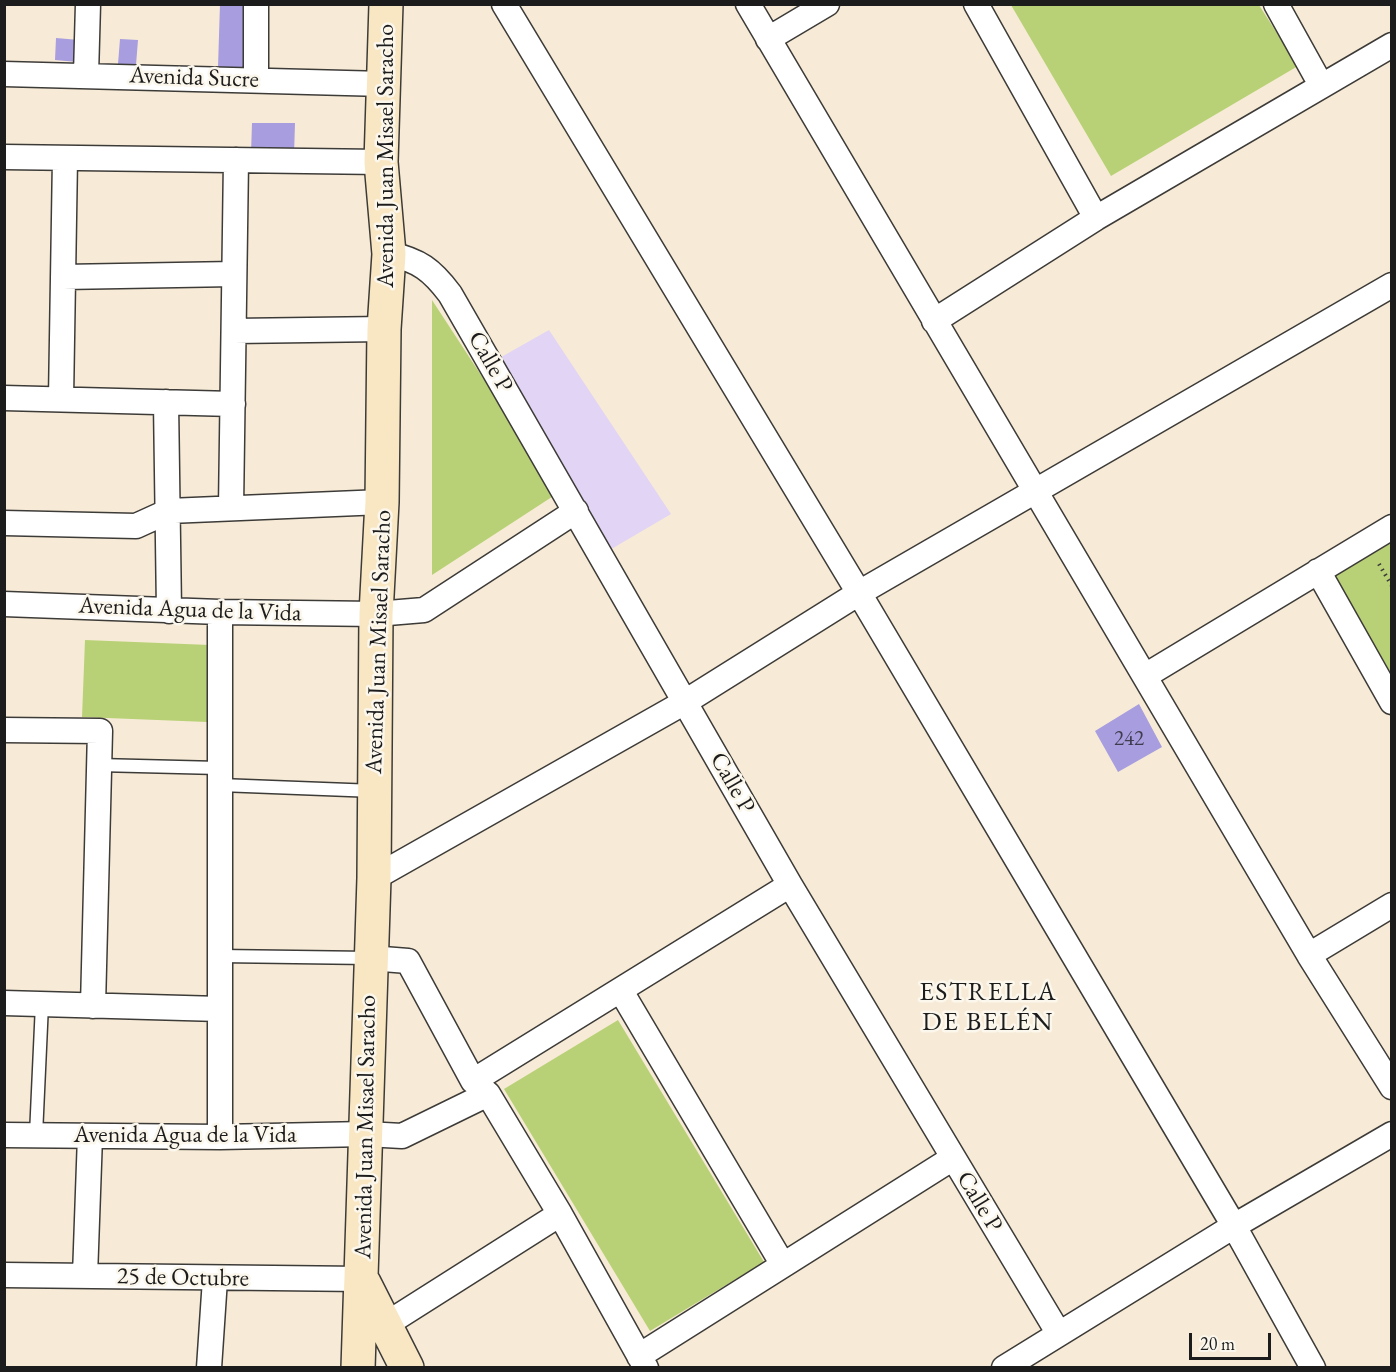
<!DOCTYPE html>
<meta charset="utf-8">
<style>
body{margin:0}
#map{position:relative;width:1396px;height:1372px;overflow:hidden;background:#f7ebd7;font-family:"EB Garamond",serif}
canvas{display:block}
.frame{position:absolute;inset:0;border:6px solid #1c1c1c;pointer-events:none}
.scale{position:absolute;left:1189px;top:1333px;width:82px;height:27px;box-sizing:border-box;border:3px solid #1c1c1c;border-top:0;padding-left:8px;font-size:18px;line-height:21px;white-space:nowrap;color:#1c1c1c;-webkit-text-stroke:4px #fbf7ec;paint-order:stroke}
</style>
<div id="map">
<canvas width="1396" height="1372"></canvas>
<div class="frame"></div>
<div class="scale">20 m</div>
</div>
<script>
const context = document.querySelector('canvas').getContext('2d');
context.lineJoin = 'round';
function fill(path, color) { context.fillStyle = color; context.fill(path, 'evenodd'); }
function strokePath(path, color, width, dash) { context.strokeStyle = color; context.lineWidth = width; context.lineCap = dash ? 'butt' : 'round'; context.setLineDash(dash || []); context.stroke(path); }
function label(font, color, halo, rows, align = 'center') {
  context.font = font + ' "EB Garamond",serif'; context.lineWidth = 5; context.setLineDash([]); context.textBaseline = 'middle'; context.strokeStyle = halo; context.fillStyle = color; for (const [text, x, y, turn = 0] of rows) {
    context.save(); context.translate(x, y); context.rotate((+turn || 0) * Math.PI / 180); context.textAlign = isNaN(turn) ? turn : align; if (halo) context.strokeText(text, 0, 0); context.fillText(text, 0, 0); context.restore();
  }
}
const built = new Path2D(`
 M549 330 671 514 608 551 496 360Z`);
const green = new Path2D(`
 M1011 5H1259L1298 66 1111 176Z
 M432 300 558 493 432 575Z
 M1391 532V673L1330 570Z
 M85 640 210 645 207 722 82 717Z
 M618 1020 764 1262 650 1331 504 1089Z`);
const building = new Path2D(`
 M220 4H247L245 68 218 67Z
 M56 38 79 40 77 62 55 60Z
 M120 39 138 40 136 65 118 64Z
 M252 123H295L294 155 251 154Z
 M1139 704 1162 747 1118 772 1095 731Z`);
const path = new Path2D(`
 M1379 564 1392 586`);
const lane = new Path2D(`
 M98 765 219 768
 M220 785 375 791
 M220 956 370 958
 M36 1135 42 1004`);
const street = new Path2D(`
 M504 4 859 593 1234 1226 1313 1368
 M748 4 1309 955 1392 1087
 M976 4 1096 218
 M1276 4 1321 85
 M768 39 827 4
 M4 74 384 84
 M86 75 88 4
 M256 79V4
 M4 157 381 162
 M389 254C419 260 432 270 450 294L790 885 1059 1334
 M63 277 234 274
 M934 321 1096 218 1392 45
 M234 331 384 329
 M4 398 233 404
 M61 399 65 158
 M166 402 169 611
 M231 508 236 160
 M4 523 136 526 169 511 382 502
 M1318 571 1392 702
 M4 604 220 612 376 614 424 610 576 511
 M1145 676 1392 527
 M4 730 100 731 93 1006
 M374 878 685 702 859 593 1392 285
 M1309 955 1392 905
 M370 958 408 961 473 1081 488 1094 560 1214 646 1368
 M621 991 783 1265
 M4 1003 220 1009
 M473 1081 790 885
 M4 1135 220 1137 366 1134 402 1136 488 1094
 M220 1137V612
 M4 1275 362 1279
 M85 1276 90 1136
 M385 1325 560 1214
 M639 1356 953 1158
 M209 1368 215 1279
 M1004 1368 1234 1226 1392 1134`);
const secondary = new Path2D(`
 M364 1283 407 1368
 M358 1368 374 878 376 614 382 502 384 329 389 254 381 162 386 4`);
const numberNames = [
 ["242",1129,739]
];
const streetNames = [
 ["Avenida Sucre",194,78,2],
 ["Avenida Juan Misael Saracho",386,156,-90],
 ["Calle P",490,362,60],
 ["Avenida Agua de la Vida",190,610,2],
 ["Avenida Juan Misael Saracho",379,642,-88],
 ["Calle P",732,783,60],
 ["Avenida Juan Misael Saracho",366,1127,-89],
 ["Avenida Agua de la Vida",185,1135],
 ["Calle P",979,1202,59],
 ["25 de Octubre",183,1278,1]
];
const neighbourhoodNames = [
 ["ESTRELLA",988,993],
 ["DE BELÉN",988,1023]
];
fill(built, '#e1d4f4');
fill(green, '#b9d176');
fill(building, '#a79ddf');
strokePath(lane, '#3d3b38', 15);
strokePath(street, '#3d3b38', 27);
strokePath(secondary, '#3d3b38', 36);
strokePath(path, '#3d3b38', 4, [1.5, 4.5]);
strokePath(lane, '#fff', 12);
strokePath(street, '#fff', 24);
strokePath(secondary, '#f9e7c3', 33);
label('21px', '#3f3c4d', null, numberNames);
label('24px', '#1c1c1c', '#fbf7ec', streetNames);
context.letterSpacing = '1.5px';
label('26px', '#1c1c1c', '#fbf7ec', neighbourhoodNames);
context.letterSpacing = '0px';
</script>
